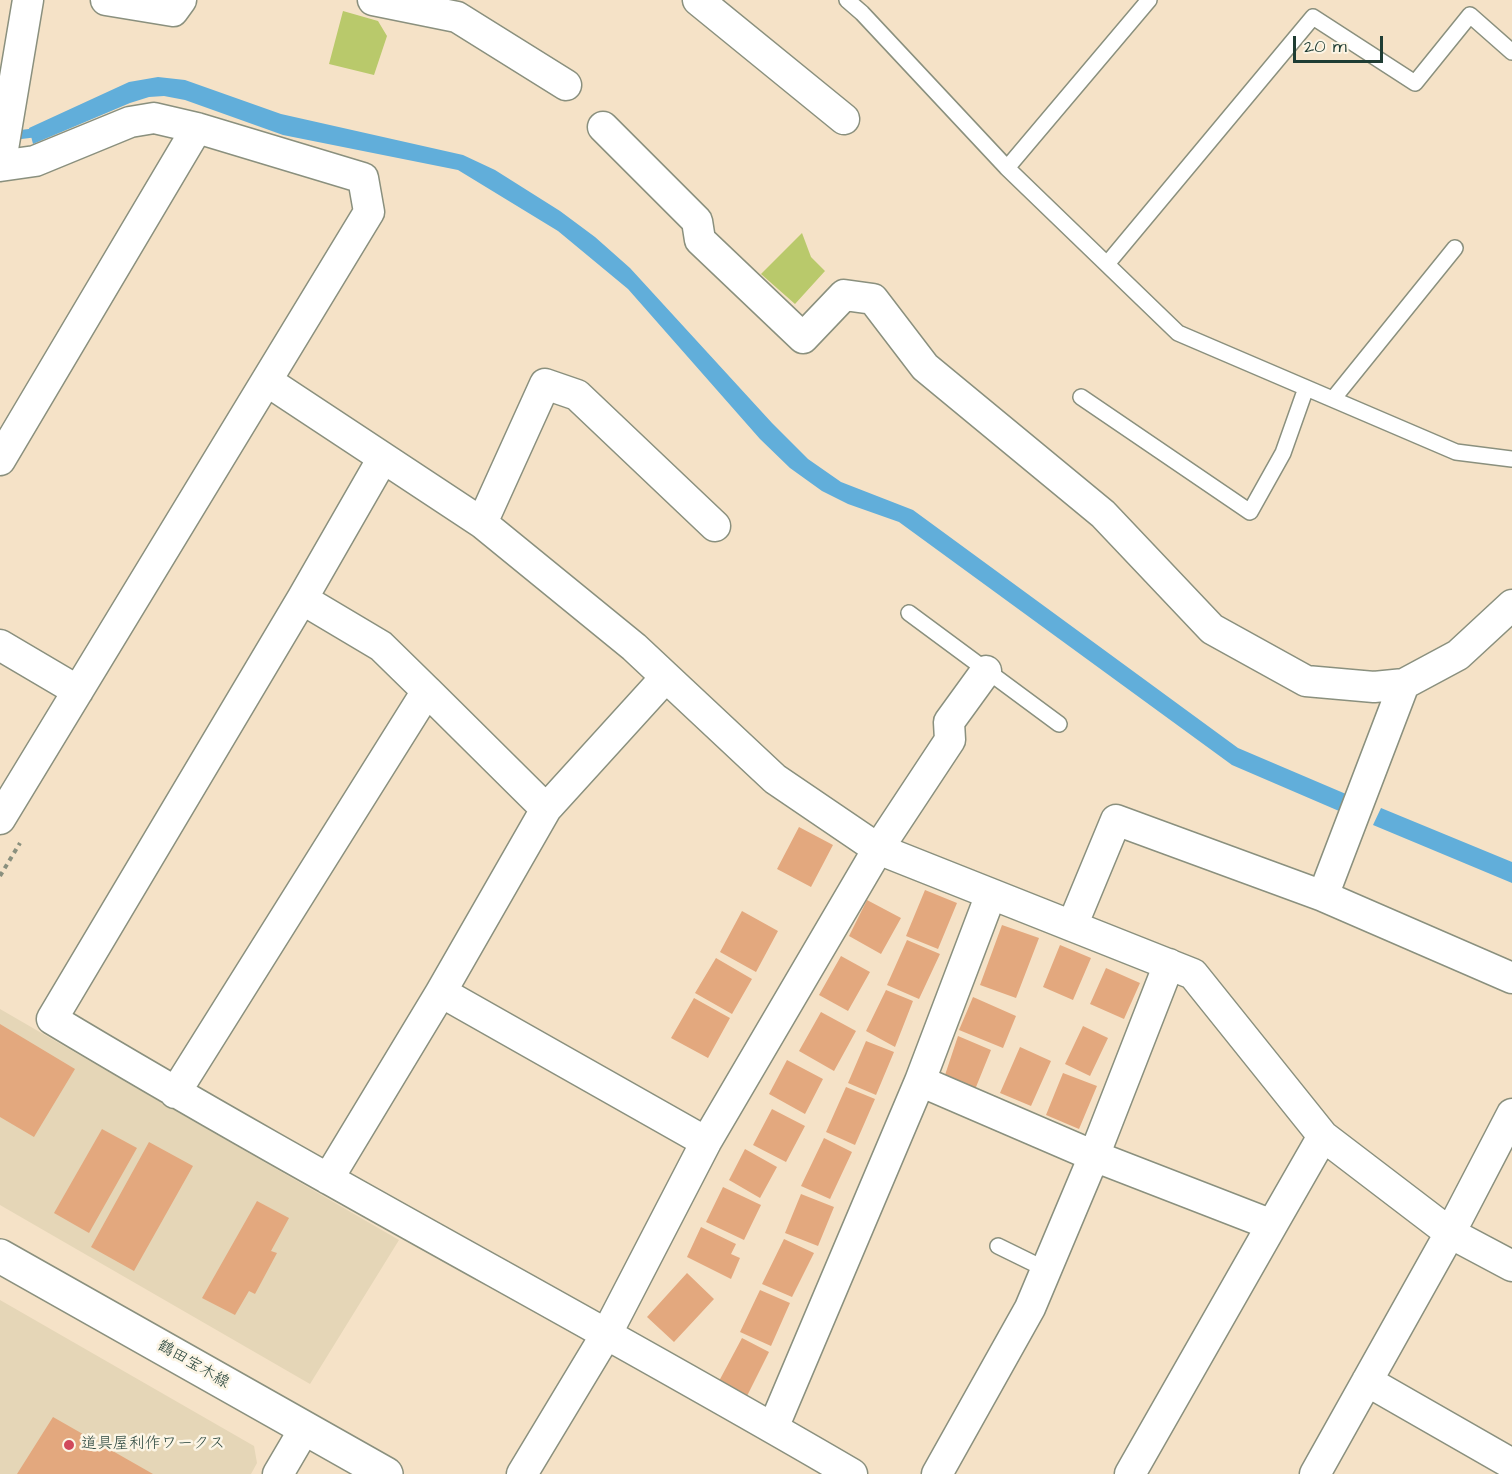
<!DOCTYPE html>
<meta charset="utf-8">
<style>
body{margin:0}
#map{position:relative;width:1512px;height:1474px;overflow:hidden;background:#f5e2c7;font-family:"Architects Daughter",sans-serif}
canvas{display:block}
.scale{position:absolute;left:1293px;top:36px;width:90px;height:27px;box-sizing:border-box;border:3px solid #1f3d34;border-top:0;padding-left:8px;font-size:18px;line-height:21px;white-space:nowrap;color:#1f3d34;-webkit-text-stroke:4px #fcf5e5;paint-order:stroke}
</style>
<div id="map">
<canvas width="1512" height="1474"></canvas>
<div class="scale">20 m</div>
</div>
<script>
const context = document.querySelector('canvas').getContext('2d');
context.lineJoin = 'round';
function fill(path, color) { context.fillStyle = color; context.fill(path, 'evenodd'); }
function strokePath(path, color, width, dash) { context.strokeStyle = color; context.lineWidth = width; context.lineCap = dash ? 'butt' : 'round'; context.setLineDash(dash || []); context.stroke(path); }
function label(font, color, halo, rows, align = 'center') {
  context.font = font + ' "Architects Daughter","Klee One",sans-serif'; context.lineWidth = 5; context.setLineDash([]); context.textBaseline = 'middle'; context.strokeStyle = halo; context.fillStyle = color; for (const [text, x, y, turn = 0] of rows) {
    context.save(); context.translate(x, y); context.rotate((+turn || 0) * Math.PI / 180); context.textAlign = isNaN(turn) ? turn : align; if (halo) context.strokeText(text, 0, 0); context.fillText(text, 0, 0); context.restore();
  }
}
const built = new Path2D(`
 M0 1009 399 1240 310 1384 0 1205Z
 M0 1300 254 1446 257 1463 251 1474H0Z`);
const green = new Path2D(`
 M343 11 378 21 387 36 374 75 329 64Z
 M802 233 811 257 825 271 795 304 761 274Z`);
const water = new Path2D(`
 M158 77 185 80 281 114 463 155 495 170 560 211 595 237 630 268 772 423 808 459 841 482 913 510 1238 748 1353 797 1346 814 1232 765 899 522 848 504 822 491 790 468 760 439 628 289 558 231 458 170 283 135 185 100 164 96 149 97 130 103 33 144 29 128 129 82Z
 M1381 808 1512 862V883L1373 825Z`);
const stream = new Path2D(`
 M8 136 42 132`);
const building = new Path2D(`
 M799 827 833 845 811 887 777 869Z
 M925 890 957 903 938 949 906 936Z
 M867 900 901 918 881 954 849 936Z
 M742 911 778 931 756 972 720 952Z
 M1002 925 1039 938 1016 998 980 985Z
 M907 940 940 954 919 999 887 985Z
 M1060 945 1091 958 1073 1000 1043 987Z
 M841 956 870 972 848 1011 819 995Z
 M716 958 752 979 732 1014 695 993Z
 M1106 968 1140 983 1124 1019 1090 1004Z
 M886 990 913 1001 895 1047 866 1031Z
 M973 997 1016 1016 1003 1048 959 1030Z
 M694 998 730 1018 708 1058 671 1038Z
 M821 1012 856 1031 834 1071 799 1051Z
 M0 1024 75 1069 34 1137 0 1117Z
 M1083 1026 1108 1038 1090 1076 1065 1064Z
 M958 1036 991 1050 974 1092 944 1078Z
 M866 1041 894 1052 876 1095 848 1083Z
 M1020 1047 1051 1061 1031 1106 1000 1093Z
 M787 1060 823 1079 805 1114 769 1094Z
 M1063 1073 1097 1086 1079 1129 1046 1115Z
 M846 1087 875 1099 855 1145 826 1132Z
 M772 1109 805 1126 786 1162 753 1145Z
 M102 1129 137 1148 89 1233 54 1213Z
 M824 1138 852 1152 830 1199 801 1186Z
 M149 1142 193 1166 134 1271 91 1247Z
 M745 1149 777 1167 760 1198 729 1180Z
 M723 1187 761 1205 744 1240 706 1222Z
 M801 1194 834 1207 818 1246 785 1233Z
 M257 1201 289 1218 271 1251 277 1253 255 1294 249 1291 235 1315 202 1298Z
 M701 1227 736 1244 731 1254 740 1258 731 1279 687 1257Z
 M784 1239 814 1253 792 1297 762 1284Z
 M687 1273 714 1299 674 1342 647 1317Z
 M760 1290 790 1303 771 1346 740 1332Z
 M742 1338 769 1352 746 1398 718 1383Z
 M53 1417 153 1474H17Z`);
const path = new Path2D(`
 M0 876 20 843`);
const service = new Path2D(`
 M847 0 862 13 1007 168 1178 333 1456 452 1512 459
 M1007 168 1149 0
 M1107 264 1313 17 1415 83 1470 15 1512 52
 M1081 397 1250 512 1283 453 1306 388
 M1333 399 1455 248
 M909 613 1059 724
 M998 1246 1047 1270`);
const minor = new Path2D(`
 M106 0 173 11 181 0
 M373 0 457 17 566 85
 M698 0 844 119
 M603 127 697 221 700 240 803 338 844 295 873 299 925 367 1103 514 1212 629 1306 681 1374 687 1404 684 1458 655 1512 605
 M0 158 3 149 28 0
 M0 166 35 161 130 122 154 118 197 128 363 178 369 212 0 819
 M267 381 482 523 634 647 775 779 878 849 1193 974 1323 1136 1450 1233 1512 1266
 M0 460 197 128
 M482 523 545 384 577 395 715 526
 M302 599 383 458
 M0 645 78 691
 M427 691 381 646 302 599 52 1019C315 1177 587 1319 852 1474
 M1323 896 1512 978
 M1072 926 1116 820 1323 896 1404 684
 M441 992 706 1142
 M920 1081 1094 1156 1272 1225 1130 1474
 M175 1093 427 691 546 809
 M328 1179 441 992 546 809 666 677
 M1272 1225 1323 1136
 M1367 1381 1512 1464
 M773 1428 920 1081 991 894
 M278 1474 305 1428
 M522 1474 607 1333 706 1142 878 849 950 740 949 722 986 671
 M937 1474 1030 1308 1094 1156 1169 964
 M1315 1474 1450 1233 1512 1114`);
const tertiary = new Path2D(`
 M0 1256 386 1474`);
const markers = [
 [69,1445,6,"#d1495b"]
];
const streetNames = [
 ["鶴田宝木線",193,1365,30]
];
const poiNames = [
 ["道具屋利作ワークス",81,1445]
];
fill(built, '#e5d6b7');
fill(green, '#b9c96b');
fill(water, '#61aeda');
strokePath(stream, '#61aeda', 9);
fill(building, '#e3a87e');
strokePath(service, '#8a907e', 18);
strokePath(minor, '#8a907e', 33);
strokePath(tertiary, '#8a907e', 36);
strokePath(path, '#8a907e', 4, [4.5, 4.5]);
strokePath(service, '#fff', 15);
strokePath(minor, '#fff', 30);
strokePath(tertiary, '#fff', 33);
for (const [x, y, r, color] of markers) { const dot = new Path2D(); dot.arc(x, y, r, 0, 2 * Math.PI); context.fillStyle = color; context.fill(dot); strokePath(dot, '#fcf5e5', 2); }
label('16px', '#1f3d34', '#fcf5e5', streetNames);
label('16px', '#1f3d34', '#fcf5e5', poiNames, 'left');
</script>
